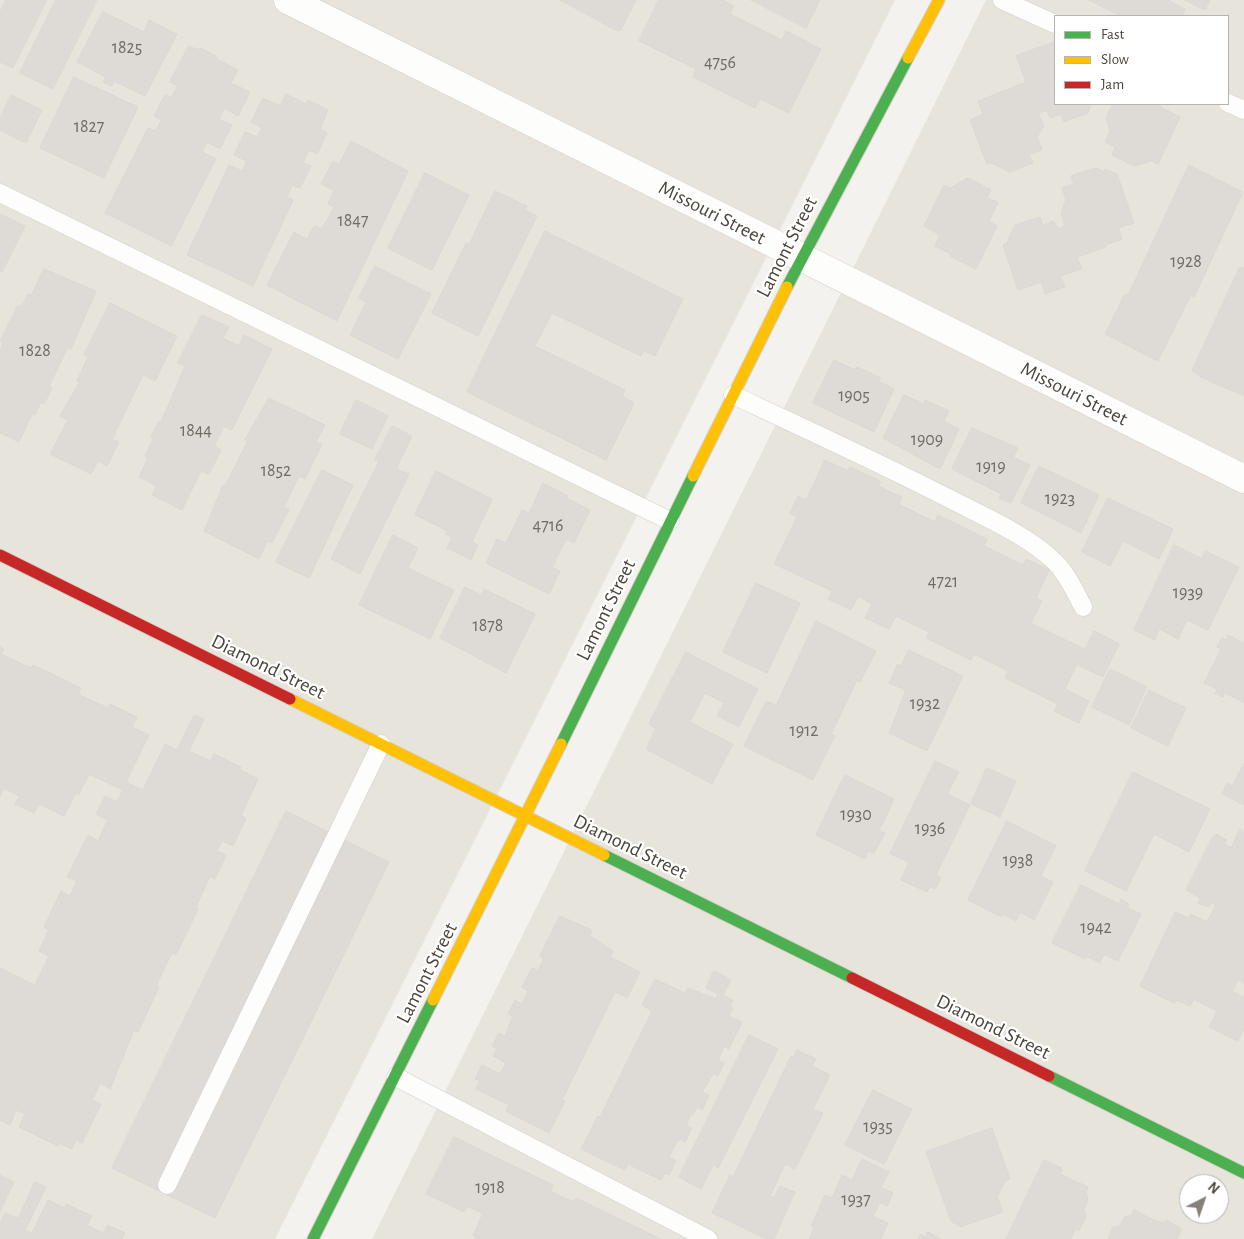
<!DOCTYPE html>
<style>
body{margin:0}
#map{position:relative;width:1244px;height:1239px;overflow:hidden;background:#f4f2ee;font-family:"Alegreya Sans",sans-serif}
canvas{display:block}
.legend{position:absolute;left:1054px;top:15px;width:175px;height:90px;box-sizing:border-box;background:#fff;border:1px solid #b7b4b0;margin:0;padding:6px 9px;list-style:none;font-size:15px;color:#4b4439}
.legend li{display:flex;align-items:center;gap:10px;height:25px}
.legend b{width:25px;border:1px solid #b7b4b0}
.north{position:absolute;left:1179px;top:1174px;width:50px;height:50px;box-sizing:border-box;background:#fff;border:1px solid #b7b4b0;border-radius:50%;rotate:41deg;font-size:14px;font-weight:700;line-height:20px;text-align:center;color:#4b4439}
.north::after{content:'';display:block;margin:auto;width:18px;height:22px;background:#868178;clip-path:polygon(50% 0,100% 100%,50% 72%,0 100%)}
</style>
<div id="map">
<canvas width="1244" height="1239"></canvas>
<ul class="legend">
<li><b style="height:6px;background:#4caf50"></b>Fast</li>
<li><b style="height:6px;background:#ffc107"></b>Slow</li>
<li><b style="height:6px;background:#c62828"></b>Jam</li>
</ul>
<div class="north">N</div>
</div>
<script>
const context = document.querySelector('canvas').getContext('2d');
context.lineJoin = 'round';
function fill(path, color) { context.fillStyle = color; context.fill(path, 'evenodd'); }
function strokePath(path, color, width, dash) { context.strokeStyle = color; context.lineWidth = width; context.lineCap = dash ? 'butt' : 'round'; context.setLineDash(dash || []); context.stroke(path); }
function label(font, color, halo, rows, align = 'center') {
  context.font = font + ' "Alegreya Sans",sans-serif'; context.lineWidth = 4.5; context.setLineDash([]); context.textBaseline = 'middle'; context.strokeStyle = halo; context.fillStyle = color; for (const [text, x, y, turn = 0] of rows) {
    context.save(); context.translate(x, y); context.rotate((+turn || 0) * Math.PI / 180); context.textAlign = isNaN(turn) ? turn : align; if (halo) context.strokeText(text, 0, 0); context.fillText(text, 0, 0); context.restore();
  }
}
const residential = new Path2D(`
 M0 0H895L275 1239H0Z
 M986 0H1244V1239H372ZM1055 16H1228V104H1055ZM1189 1184H1219V1214H1189Z`);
const building = new Path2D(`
 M6 0H47L13 68 0 62V12Z
 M56 0H97L53 89 20 73Z
 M560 0H636L621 30 618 31Z
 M659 0H723L734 6 730 14 782 40 786 31 821 49 789 113 760 99 755 108 693 77 696 69 639 41Z
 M751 0H820L806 28Z
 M1089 0H1168L1185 9 1182 16H1121Z
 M1185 0H1210L1205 10Z
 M103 12 144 32 149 20 177 34 145 96 114 81 112 86 103 82 106 77 77 62Z
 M1055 42V104H1091L1088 113 1064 122 1061 114 1050 118 1047 110 1038 113 1044 126 1037 137 1042 150 1029 155 1033 163 1010 172 991 163 987 164 970 120 983 114 978 101 1026 82 1016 56Z
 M189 46 198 50 200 48 216 56 217 59 238 70 231 83 250 92 238 116 224 108 219 119 232 125 220 149 207 142 202 152 216 159 171 246 105 213 148 128 156 131 161 120 154 116 165 95 171 98 178 86 170 82Z
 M74 77 138 107 104 178 40 148Z
 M286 94 306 104 308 100 328 110 320 129 327 133 317 154 309 150 303 163 311 166 300 188 292 185 287 197 293 200 253 286 187 255 229 165 242 171 247 161 234 155 245 132 257 137 262 128 251 122 263 98 280 106Z
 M11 95 42 110 26 143 0 130V118Z
 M1113 104H1161L1160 107 1180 117 1158 164 1151 161 1134 166 1112 155 1115 147 1105 142 1110 131 1106 118Z
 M351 141 408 171 337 321 267 285 294 232 307 239 314 226 322 229 334 207 328 204 334 190 321 184 333 161 339 164Z
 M1189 165 1243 192 1194 297 1191 295 1158 361 1105 334 1125 294 1128 295Z
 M1096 168 1104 172 1105 169 1117 174 1134 223 1118 228 1122 239 1105 245 1106 247 1077 257 1082 269 1060 276 1065 287 1045 294 1042 282 1018 290 1003 245 1007 243 1015 225 1040 217 1043 225 1054 221 1058 229 1065 226 1061 213 1066 200 1062 188 1074 184 1071 176Z
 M425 173 469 195 432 270 388 248Z
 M968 178 991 190 987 198 998 202 989 221 997 226 976 269 950 256 951 254 935 246 940 235 924 226 944 185 950 188Z
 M495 191 527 206 525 210 537 216 478 336 432 313 466 243 469 244Z
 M0 214 25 226 2 272 0 271Z
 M545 231 683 299 655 356 644 351 641 356 552 313 535 346 625 390 622 396 634 403 606 460 467 392Z
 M375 266 431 294 398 359 350 335 366 302 359 298Z
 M1240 267 1243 269 1244 267V396L1200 377 1201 376 1192 371Z
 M44 269 96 291 71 349 68 347 49 386 52 388 44 404 41 402 35 415 32 414 19 442 0 433V350L3 343 0 341 18 305 21 307 28 294 31 295Z
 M110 303 177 336 155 381 143 375 112 439 119 442 107 466 98 461 91 474 50 454 68 420 60 416 79 383 77 381 88 357 84 355Z
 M202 315 229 327 223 338 239 346 244 335 272 349 232 430 224 426 214 446 221 450 209 474 201 471 182 510 152 495 157 486 139 477 148 458 145 456 153 439 151 437 159 421 161 422 185 366 178 363Z
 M834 360 855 370 857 367 881 378 879 381 894 389 874 432 813 403Z
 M904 395 924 404 925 400 949 411 944 421 959 429 940 469 883 438Z
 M269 398 325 425 316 442 322 444 305 479 299 476 284 507 289 509 272 543 268 541 259 559 204 531 223 485 225 486 248 441 245 440Z
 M356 400 388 416 372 449 340 434Z
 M392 426 412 436 396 469 409 474 360 574 331 559 379 461 375 460Z
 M972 428 1018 448 1013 457 1030 465 1011 503 999 498 1001 494 952 469Z
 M825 460 848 471 850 467 880 481 878 486 902 497 899 504 935 522 938 515 987 539 984 546 1023 565 1026 559 1049 570 1036 598 1042 601 1031 623 1084 649 1065 689 1089 701 1079 723 1054 711 1058 704 1005 678 1008 671 974 654 971 660 926 638 929 632 896 616 889 629 865 618 872 604 858 596 851 610 828 599 832 591 774 564 797 517 790 513 798 496 806 500Z
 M1039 466 1099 495 1081 533 1021 503Z
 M322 470 353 485 309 578 276 562Z
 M436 471 492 499 472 542 478 545 471 560 447 548 452 537 445 534 448 531 415 515Z
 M543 483 568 496 566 498 590 510 574 543 566 539 552 567 560 571 549 594 486 563 497 539 506 543 522 510 529 513Z
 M1108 498 1173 529 1159 559 1123 541 1110 566 1082 552Z
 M393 535 418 548 408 568 454 590 430 639 359 605Z
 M1174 545 1202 559 1205 551 1239 567 1208 630 1187 620 1178 639 1159 629 1155 640 1134 630Z
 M756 583 800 603 767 673 723 652Z
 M465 587 481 595 484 589 535 614 506 673 440 638Z
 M816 621 876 651 860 682 857 680 831 734 835 736 813 780 744 746 766 701 776 705Z
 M1094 631 1119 644 1103 677 1078 665Z
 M1228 635 1244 643V703L1225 693 1223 697 1215 693 1217 689 1204 683 1221 649 1217 647 1222 638 1226 640Z
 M0 647 4 649 1 654 31 668 33 665 81 688 78 694 108 708 110 704 137 717 132 727 149 735 126 782 143 790 165 744 177 750 194 715 204 719 189 751 211 761 214 754 241 767 240 770 258 779 241 816 246 818 233 846 222 841 217 851 226 855 215 879 210 876 196 907 198 909 176 955 172 953 156 986 159 987 138 1032 134 1030 110 1089 100 1083 92 1100 101 1104 82 1143 76 1140 72 1149 59 1143 58 1146 19 1127 25 1114 16 1110 10 1125 0 1120V968L35 985 49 956 39 951 49 930 44 927 61 891 70 896 77 881 67 877 88 835 98 841 108 820 96 814 105 796 117 802 123 790 89 774 79 794 76 793 64 816 39 804 34 813 15 804 19 796 4 788 0 796Z
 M909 650 963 676 927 751 889 733 906 690 889 683 898 664 901 666Z
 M686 652 758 689 739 727 717 716 724 703 705 693 690 722 733 744 712 784 646 749 656 729 649 724Z
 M1110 669 1147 687 1129 725 1092 707Z
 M1149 690 1186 708 1168 746 1131 728Z
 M935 761 959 772 947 794 970 805 936 875 941 878 935 889 930 887 927 892 901 880 909 862 890 854Z
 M1244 763V805L1222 794 1227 783 1232 786Z
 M987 768 1016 781 1000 817 971 804Z
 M1133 772 1210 809 1189 852 1154 834 1126 891 1085 871Z
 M845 775 894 799 879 831 885 833 874 853 868 851 865 859 816 835Z
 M286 811 389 862 215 1218 112 1168Z
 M1007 821 1056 846 1041 876 1053 882 1034 920 1020 912 1016 921 1003 914 1001 917 968 900Z
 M1240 829 1244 832V984L1238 979 1232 991 1244 997V1029L1238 1041 1209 1027 1217 1011 1194 999 1190 1006 1176 1000 1174 1003 1140 986 1175 912 1189 918 1191 914 1207 922 1216 905 1211 903 1209 907 1198 903 1200 898 1186 890 1212 838 1216 834 1227 840 1224 844 1231 847Z
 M1081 885 1119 904 1121 899 1129 904 1128 908 1141 914 1118 961 1104 954 1100 963 1086 956 1085 959 1052 943Z
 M560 916 592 930 590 936 613 951 610 957 640 972 627 998 615 992 562 1100 565 1101 549 1133 506 1111 509 1105 476 1089 480 1081 475 1079 482 1065 500 1074 506 1063 493 1056 497 1049 492 1046 499 1033 505 1036 513 1016 508 1014 515 1000 522 1004 528 991 522 987 532 968 538 971 544 958 540 956Z
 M714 971 731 980 723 995 733 1000 730 1006 733 1008 729 1016 742 1022 729 1049 724 1046 718 1060 724 1063 718 1076 713 1074 702 1092 709 1095 702 1110 697 1107 693 1115 691 1114 686 1125 692 1128 685 1142 680 1139 676 1143 669 1157 676 1161 669 1175 665 1173 661 1180 628 1164 625 1170 581 1149 598 1116 600 1117 652 1011 642 1005 655 979 685 993 688 988 716 999 718 994 706 988Z
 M749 1035 778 1049 718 1168 713 1165 701 1189 679 1177Z
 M797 1050 816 1059 812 1066 830 1075 813 1109 823 1113 795 1169 785 1164 770 1196 774 1198 780 1186 795 1192 774 1239H766L712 1213 730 1175 733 1177 791 1056 794 1057Z
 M873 1090 912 1109 884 1164 845 1145Z
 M992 1128 1010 1179 1005 1181 997 1197 1003 1212 960 1227 951 1221 926 1152Z
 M454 1137 553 1185 550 1191 574 1202 576 1198 661 1239H474L476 1236 473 1235 483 1214 467 1206 464 1212 426 1194Z
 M862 1159 889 1172 881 1188 893 1193 887 1206 880 1202 873 1216 888 1223 881 1239H809L814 1228 811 1226 825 1195 832 1198 842 1175 852 1180Z
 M1044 1160 1062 1168 1060 1174 1088 1187 1086 1192 1088 1199 1084 1209 1086 1216 1079 1231 1076 1229 1071 1239H1006Z
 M0 1175 14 1182 0 1212Z
 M35 1182 46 1187 25 1230 32 1233 48 1200 65 1208 66 1204 92 1216 87 1225 103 1233 107 1225 125 1233 122 1239H0V1224L5 1213 18 1218Z
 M1134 1210 1154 1220 1164 1223 1166 1220 1182 1229 1177 1239H1108L1113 1227 1120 1226 1124 1217 1132 1215Z
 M928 1232 941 1239H918L920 1234 926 1237Z`);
const lane = new Path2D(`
 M1002 0 1055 24
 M1228 103 1244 110
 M0 193 670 521
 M733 395C806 429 880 463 952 500 985 517 1029 536 1055 562 1068 575 1075 592 1083 607
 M396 1077 708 1239
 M167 1185 381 744`);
const street = new Path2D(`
 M288 0 1244 479`);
const fast = new Path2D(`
 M787 287 908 58
 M561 744 693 476
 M604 855 852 978
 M1049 1076 1244 1173
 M313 1239 433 1000`);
const slow = new Path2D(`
 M908 58 939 0
 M693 476 787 287
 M290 699 604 855
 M433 1000 561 744`);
const jam = new Path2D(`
 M0 555 290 699
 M852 978 1049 1076`);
const numberNames = [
 ["1825",127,48],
 ["4756",720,63],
 ["1827",89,127],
 ["1847",353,221],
 ["1928",1186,262],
 ["1828",35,351],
 ["1905",854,396],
 ["1844",196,431],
 ["1909",927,440],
 ["1919",991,467],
 ["1852",276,471],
 ["1923",1060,499],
 ["4716",548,526],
 ["4721",943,582],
 ["1939",1188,593],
 ["1878",488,626],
 ["1932",925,704],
 ["1912",804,731],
 ["1930",856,815],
 ["1936",930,829],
 ["1938",1018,861],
 ["1942",1096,928],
 ["1935",878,1127],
 ["1918",490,1188],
 ["1937",856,1200]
];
const streetNames = [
 ["Missouri Street",712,213,27],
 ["Lamont Street",787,247,-63],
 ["Missouri Street",1074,394,27],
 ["Lamont Street",606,610,-64],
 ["Diamond Street",268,667,26],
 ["Diamond Street",630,847,26],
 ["Lamont Street",427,973,-63],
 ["Diamond Street",993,1027,26]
];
fill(residential, '#e7e4dc');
fill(building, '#dedbd6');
strokePath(building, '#dcd9d4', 1);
strokePath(lane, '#d2d0cb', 19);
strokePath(street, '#d2d0cb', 29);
strokePath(fast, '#d3cfc5', 13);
strokePath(slow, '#d3cfc5', 13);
strokePath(jam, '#d3cfc5', 13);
strokePath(lane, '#fdfdfc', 18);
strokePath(street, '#fdfdfc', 28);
strokePath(fast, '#4caf50', 11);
strokePath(slow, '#ffc107', 11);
strokePath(jam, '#c62828', 11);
label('18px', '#706a61', null, numberNames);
label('20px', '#4b4439', '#fff', streetNames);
</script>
